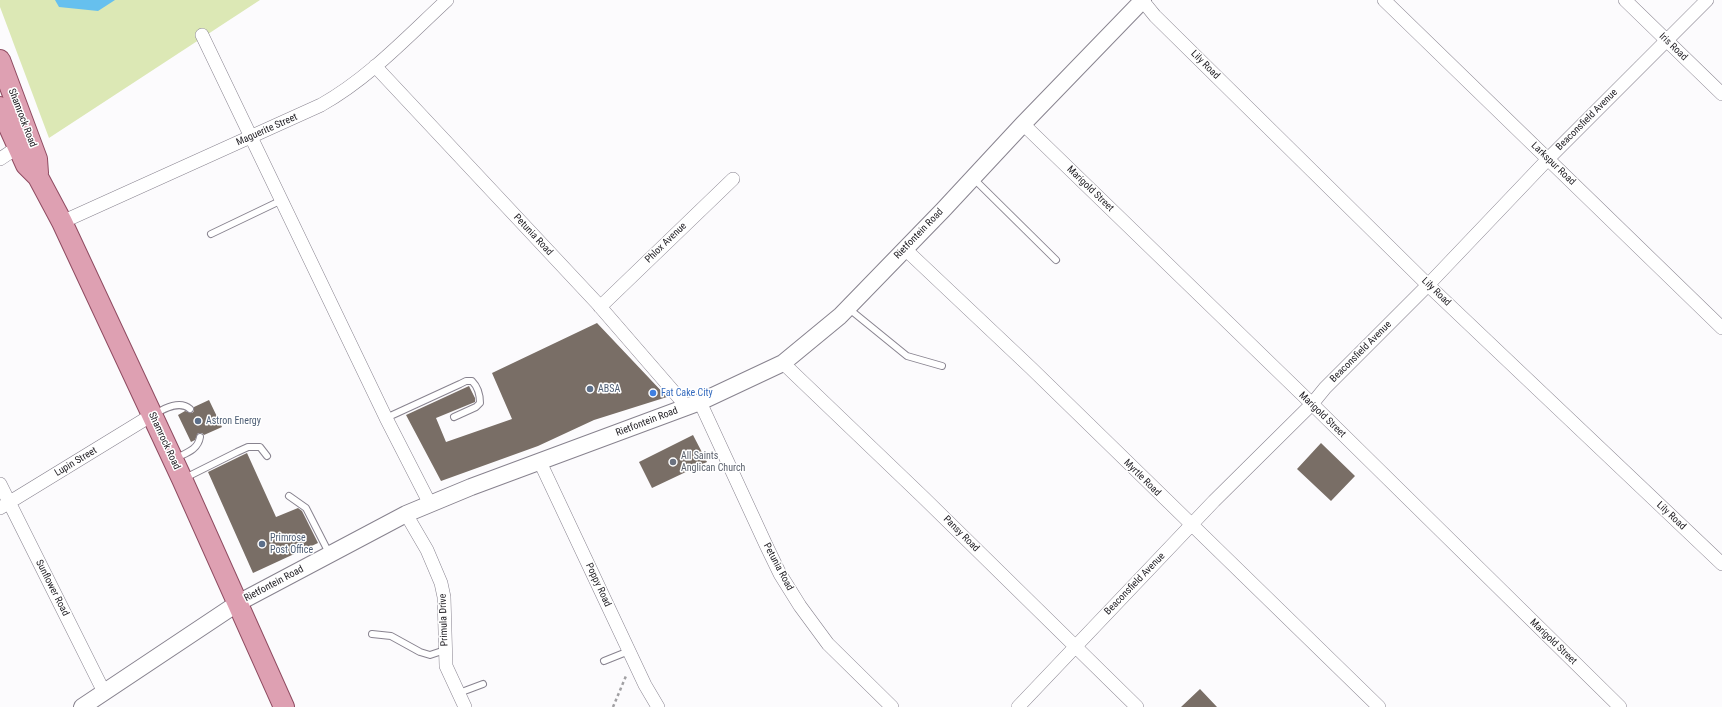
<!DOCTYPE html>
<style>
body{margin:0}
canvas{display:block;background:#fcfbfd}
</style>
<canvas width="1722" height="707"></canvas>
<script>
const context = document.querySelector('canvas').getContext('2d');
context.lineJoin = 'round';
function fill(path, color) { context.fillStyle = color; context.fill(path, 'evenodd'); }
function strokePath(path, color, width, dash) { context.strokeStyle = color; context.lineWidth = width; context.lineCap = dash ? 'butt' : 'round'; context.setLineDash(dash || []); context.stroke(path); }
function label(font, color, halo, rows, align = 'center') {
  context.font = font + ' "Roboto Condensed",sans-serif'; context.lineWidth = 3; context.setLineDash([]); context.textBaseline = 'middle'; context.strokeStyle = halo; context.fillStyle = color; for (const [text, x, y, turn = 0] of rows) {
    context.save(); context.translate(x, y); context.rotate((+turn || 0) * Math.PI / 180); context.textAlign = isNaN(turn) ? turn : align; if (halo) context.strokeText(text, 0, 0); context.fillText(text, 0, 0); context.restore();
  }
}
const green = new Path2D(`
 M0 0H260L49 138 0 7Z`);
const water = new Path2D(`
 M55 0H115L98 11 59 7Z`);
const building = new Path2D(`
 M597 323 667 397 594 420 538 446 441 481 406 415 469 386 475 398V402L436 418 446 442 512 419 492 373Z
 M209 400 222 427 204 435 202 433H198L195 440 191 442 178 415 185 411 192 413 194 411V407Z
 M693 435 707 462 652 488 639 462Z
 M1321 443 1355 476 1331 501 1297 469Z
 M247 453 276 517 298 508 302 511 318 543 253 573 208 472Z
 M1200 689 1217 707H1181Z`);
const path = new Path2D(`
 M613 707 626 676`);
const service = new Path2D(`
 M973 178 1056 260
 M211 234 282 200
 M848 308 907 356 942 366
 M155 414C165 408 180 400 190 409
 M386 418 460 384 466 381H472C478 387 480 394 480 403L476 407 454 417
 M176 458C186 453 198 450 200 437
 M185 478 237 452 248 447H260L267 456
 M289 496 306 508 329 553
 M372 634 391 636 420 652 430 655 445 650
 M604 661 629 651
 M459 693 483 684`);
const minor = new Path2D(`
 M1142 0 1155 16 1428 285 1722 564
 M1384 0 1722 328
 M1625 0 1722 94
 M202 35 386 418 430 504
 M375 66 596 302 687 407
 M1023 124 1312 404 1620 707
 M0 159 18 147
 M62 222 321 105C369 78 407 37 447 0
 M905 249 1031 368 1379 707
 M600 307 733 179
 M783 363 924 498 1137 707
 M700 402 766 545 780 574 800 606 828 644 892 707
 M540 462 645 685 658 707
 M0 484 104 692
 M0 508 152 415
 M406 514 427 550 441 583 444 597 446 666 465 707
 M1018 707 1214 501 1312 404 1325 388 1428 285 1548 159 1707 0`);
const tertiary = new Path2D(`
 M82 707 238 603 406 514 471 487 700 402 783 363 840 316 943 210 1023 124 1143 0`);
const primary = new Path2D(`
 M0 60 37 159 38 173
 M0 107 26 165 38 177 62 222 182 479 284 707`);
const markers = [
 [590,389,4,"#5c6f8a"],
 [653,393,4,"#3f7fe0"],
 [198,421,4,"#5c6f8a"],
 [673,462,4,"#6b7280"],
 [262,544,4,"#5c6f8a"]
];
const streetNames = [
 ["Iris Road",1673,47,44],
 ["Lily Road",1205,65,45],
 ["Shamrock Road",22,118,69],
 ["Beaconsfield Avenue",1587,120,-45],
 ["Maguerite Street",267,130,-24],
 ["Larkspur Road",1553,164,44],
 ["Marigold Street",1090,189,44],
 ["Rietfontein Road",919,234,-46],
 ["Petunia Road",533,235,47],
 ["Phlox Avenue",666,243,-44],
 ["Lily Road",1436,292,44],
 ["Beaconsfield Avenue",1361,352,-45],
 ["Marigold Street",1322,415,44],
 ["Rietfontein Road",647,422,-21],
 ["Shamrock Road",164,441,65],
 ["Lupin Street",76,462,-31],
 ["Myrtle Road",1142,478,45],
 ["Lily Road",1671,516,43],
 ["Pansy Road",961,534,45],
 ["Petunia Road",778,567,62],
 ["Rietfontein Road",274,584,-28],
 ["Beaconsfield Avenue",1135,584,-46],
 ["Poppy Road",598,585,65],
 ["Sunflower Road",52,588,63],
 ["Primula Drive",444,620,-92],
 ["Marigold Street",1553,642,44]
];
const serviceNames = [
 ["ABSA",598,389],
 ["Astron Energy",206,421],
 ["Primrose",270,538],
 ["Post Office",270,550]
];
const shopNames = [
 ["Fat Cake City",661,393]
];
const worshipNames = [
 ["All Saints",681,456],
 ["Anglican Church",681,468]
];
fill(green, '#dce8b5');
fill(water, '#66c0ee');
fill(building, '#796e66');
strokePath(service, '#88838f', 8);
strokePath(minor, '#88838f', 14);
strokePath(tertiary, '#88838f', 18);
strokePath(primary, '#8f4b61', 22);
strokePath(path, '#a1a0a3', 2.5, [3, 3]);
strokePath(service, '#fff', 6);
strokePath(minor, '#fff', 13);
strokePath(tertiary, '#fff', 16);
strokePath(primary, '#dea0b2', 20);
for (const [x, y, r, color] of markers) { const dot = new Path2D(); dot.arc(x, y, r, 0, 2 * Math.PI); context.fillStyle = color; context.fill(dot); strokePath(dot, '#fff', 1.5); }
label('10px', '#252328', '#fff', streetNames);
label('10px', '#4e5e75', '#fff', serviceNames, 'left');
label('10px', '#366cbe', '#fff', shopNames, 'left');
label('10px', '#5b616d', '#fff', worshipNames, 'left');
</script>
